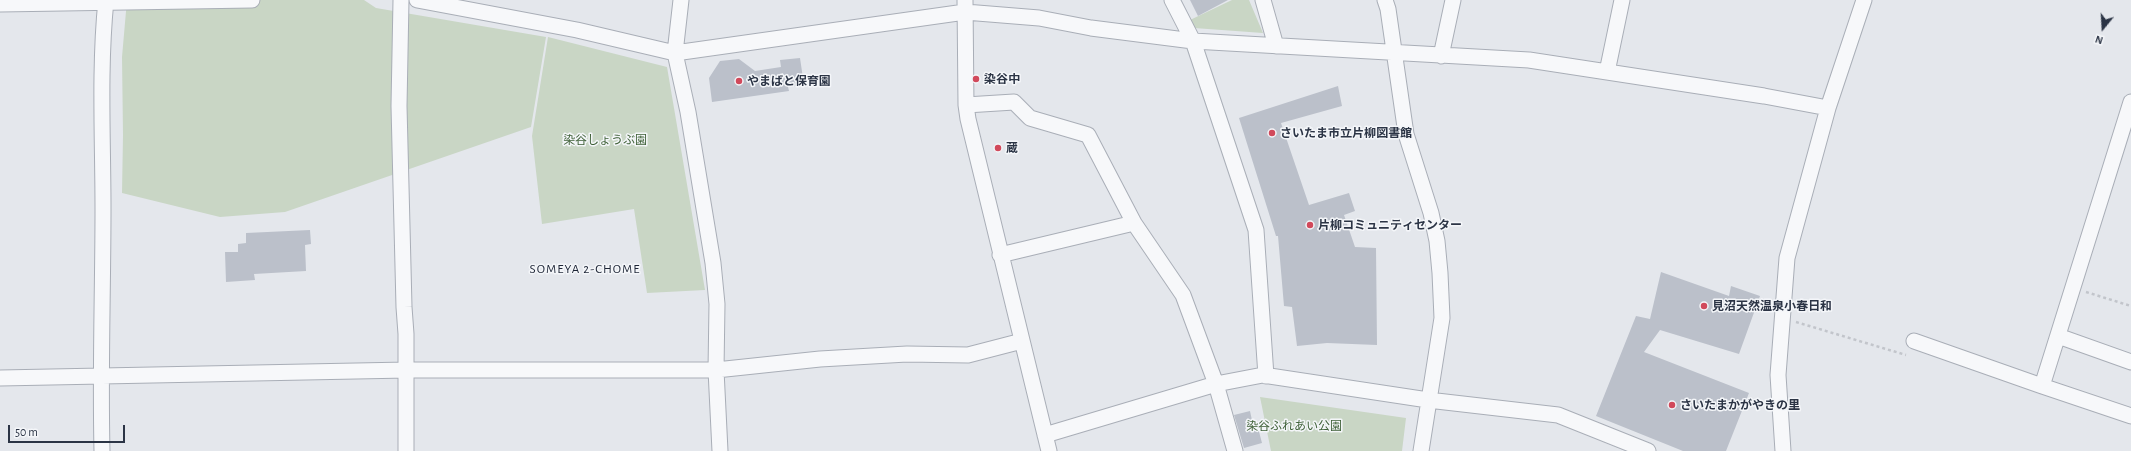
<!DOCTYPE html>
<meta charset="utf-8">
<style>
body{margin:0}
#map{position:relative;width:2131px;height:451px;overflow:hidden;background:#e4e7ec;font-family:"Alegreya Sans",sans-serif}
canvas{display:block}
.north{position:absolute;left:2083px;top:8px;width:40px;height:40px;-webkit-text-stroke:3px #f4f6f9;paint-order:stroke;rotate:198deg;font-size:11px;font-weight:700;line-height:16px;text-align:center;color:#2b3445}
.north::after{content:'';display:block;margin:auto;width:14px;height:18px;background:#2b3445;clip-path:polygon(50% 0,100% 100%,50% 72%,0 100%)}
.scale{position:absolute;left:8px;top:425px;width:117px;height:18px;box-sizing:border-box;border:2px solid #2b3445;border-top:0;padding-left:5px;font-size:12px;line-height:14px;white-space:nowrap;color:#2b3445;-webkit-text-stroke:3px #f4f6f9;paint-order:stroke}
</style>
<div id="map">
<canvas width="2131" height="451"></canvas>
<div class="north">N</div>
<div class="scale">50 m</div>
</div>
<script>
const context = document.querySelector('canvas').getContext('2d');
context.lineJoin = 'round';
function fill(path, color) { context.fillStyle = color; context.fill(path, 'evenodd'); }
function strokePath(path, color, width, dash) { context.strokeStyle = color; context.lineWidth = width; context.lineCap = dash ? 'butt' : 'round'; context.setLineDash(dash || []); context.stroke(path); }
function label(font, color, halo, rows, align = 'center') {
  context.font = font + ' "Alegreya Sans","Noto Sans JP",sans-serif'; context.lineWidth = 3; context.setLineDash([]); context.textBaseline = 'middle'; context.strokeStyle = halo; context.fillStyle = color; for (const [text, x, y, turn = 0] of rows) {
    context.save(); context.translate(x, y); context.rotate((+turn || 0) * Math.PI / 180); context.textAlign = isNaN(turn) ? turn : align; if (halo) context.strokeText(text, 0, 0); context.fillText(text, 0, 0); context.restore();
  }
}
const green = new Path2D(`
 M127 0H364L376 8 546 37 531 127 285 212 220 217 122 193 123 135 122 57Z
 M1232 0H1249L1263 33 1194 28 1190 20Z
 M548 37 667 67 705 290 647 293 634 209 542 224 532 136Z
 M1260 397 1406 418 1402 451H1271Z`);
const building = new Path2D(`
 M1190 0H1228L1198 16Z
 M800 58 804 85 788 87 789 91 712 102 709 78 720 61 739 59 755 71 781 67 780 60Z
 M1338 86 1342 106 1281 123 1309 205 1349 193 1355 211 1344 215 1355 247 1376 248 1377 345 1327 343 1297 346 1292 307 1284 306 1278 236H1276L1239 118Z
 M310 230 311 244 305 245 306 271 254 274 255 280 226 282 225 252H238V244L246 243V233Z
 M1661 272 1729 296 1731 286 1760 296 1739 354 1660 330 1644 352 1749 393 1726 451H1683L1596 416 1636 316 1650 319Z
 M1250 411 1253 425 1257 424 1262 443 1244 448 1234 415Z`);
const path = new Path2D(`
 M2086 292 2131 306
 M1796 322 1906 355`);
const minor = new Path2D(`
 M401 0 399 106 404 307 406 334V451
 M417 0 577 30 675 53 965 12 1039 18 1091 28 1193 41 1529 60 1764 96 1828 108
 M681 0 675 53 688 112 713 263 717 304 716 370 720 451
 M965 0 966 105 968 119 1049 451
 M1172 0 1193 41 1256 230 1266 376
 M1263 0 1276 46
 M1385 0 1388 9 1406 134 1431 213 1437 241 1440 273 1442 318 1421 451
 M0 4 252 0
 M1441 56 1453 0
 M1607 72 1622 0
 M2131 102 2042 386 2131 416
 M966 105 1014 102 1030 118 1088 135 1134 223 1183 295 1216 384 1235 451
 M1000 255 1134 223
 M2058 336 2131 362
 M1914 341 2042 386
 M0 378 407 370H716L820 359 907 354 968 355 1022 341
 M1045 435 1216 384 1263 375 1428 400 1558 415 1648 451
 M102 451C100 370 103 290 103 209 103 139 99 69 106 0
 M1783 451 1778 375 1787 258 1828 108 1864 0`);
const markers = [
 [976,79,4,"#d1495b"],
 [739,81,4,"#d1495b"],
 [1272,133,4,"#d1495b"],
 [998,148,4,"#d1495b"],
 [1310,225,4,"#d1495b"],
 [1704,306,4,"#d1495b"],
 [1672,405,4,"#d1495b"]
];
const poiNames = [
 ["染谷中",984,79],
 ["やまばと保育園",747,81],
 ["さいたま市立片柳図書館",1280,133],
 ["蔵",1006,148],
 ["片柳コミュニティセンター",1318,225],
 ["見沼天然温泉小春日和",1712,306],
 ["さいたまかがやきの里",1680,405]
];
const parkNames = [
 ["染谷しょうぶ園",605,140],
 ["染谷ふれあい公園",1294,426]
];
const neighbourhoodNames = [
 ["SOMEYA 2-CHOME",585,269]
];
fill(green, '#c9d6c5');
fill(building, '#bbc0ca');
strokePath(minor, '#a9aeb7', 17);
strokePath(path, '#c2c5cb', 2.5, [3, 3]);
strokePath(minor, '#f7f8fa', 15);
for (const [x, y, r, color] of markers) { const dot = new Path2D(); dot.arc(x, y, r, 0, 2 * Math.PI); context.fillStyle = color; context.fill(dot); strokePath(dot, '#f4f6f9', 1.5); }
label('bold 12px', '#2b3445', '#f4f6f9', poiNames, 'left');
label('12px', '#3f6138', '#f4f6f9', parkNames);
context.letterSpacing = '1px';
label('13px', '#1d2536', '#f4f6f9', neighbourhoodNames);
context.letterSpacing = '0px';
</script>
